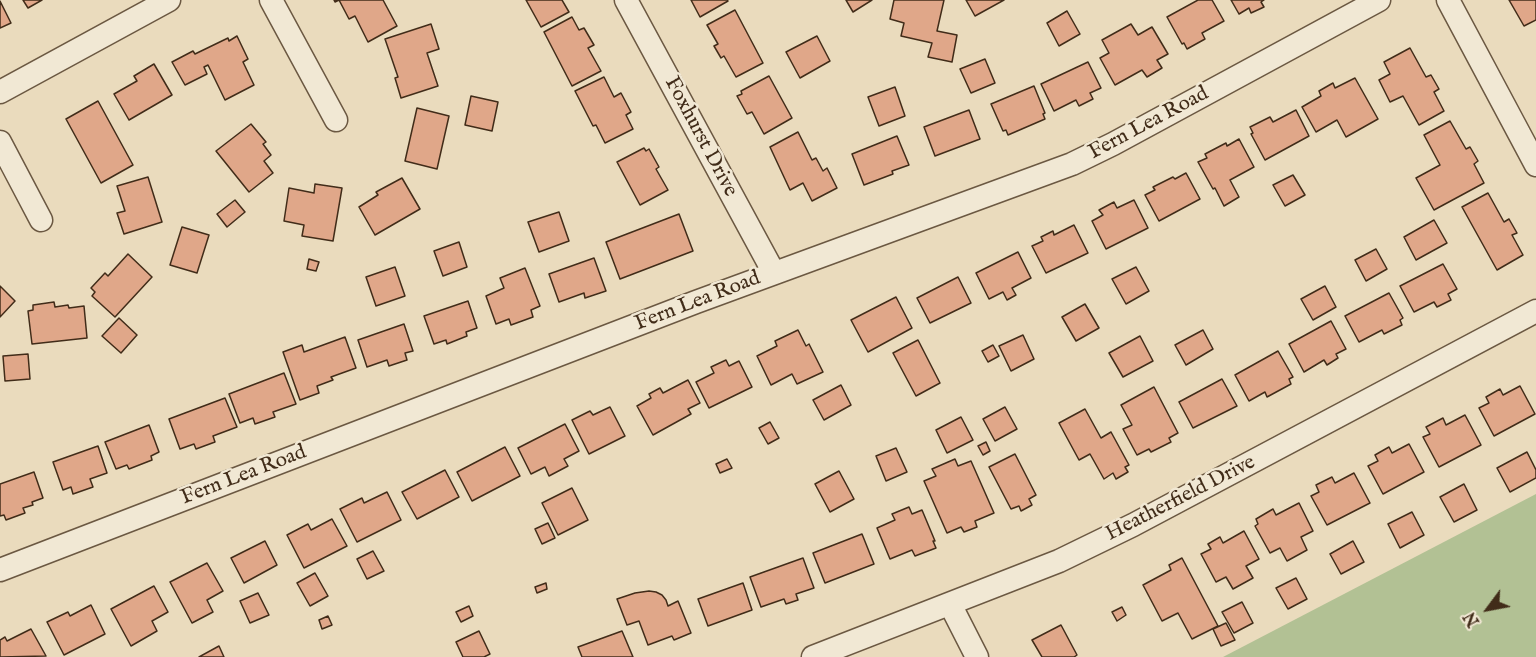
<!DOCTYPE html>
<style>
body{margin:0}
#map{position:relative;width:1536px;height:657px;overflow:hidden;background:#eadbbd;font-family:"IM FELL English",serif}
canvas{display:block}
.north{position:absolute;left:1458px;top:579px;width:60px;height:60px;-webkit-text-stroke:4px #f1e8d4;paint-order:stroke;rotate:238deg;font-size:16px;font-weight:700;line-height:24px;text-align:center;color:#412c19}
.north::after{content:'';display:block;margin:auto;width:21px;height:27px;background:#412c19;clip-path:polygon(50% 0,100% 100%,50% 72%,0 100%)}
</style>
<div id="map">
<canvas width="1536" height="657"></canvas>
<div class="north">N</div>
</div>
<script>
const context = document.querySelector('canvas').getContext('2d');
context.lineJoin = 'round';
function fill(path, color) { context.fillStyle = color; context.fill(path, 'evenodd'); }
function strokePath(path, color, width, dash) { context.strokeStyle = color; context.lineWidth = width; context.lineCap = dash ? 'butt' : 'round'; context.setLineDash(dash || []); context.stroke(path); }
function label(font, color, halo, rows, align = 'center') {
  context.font = font + ' "IM FELL English",serif'; context.lineWidth = 5; context.setLineDash([]); context.textBaseline = 'middle'; context.strokeStyle = halo; context.fillStyle = color; for (const [text, x, y, turn = 0] of rows) {
    context.save(); context.translate(x, y); context.rotate((+turn || 0) * Math.PI / 180); context.textAlign = isNaN(turn) ? turn : align; if (halo) context.strokeText(text, 0, 0); context.fillText(text, 0, 0); context.restore();
  }
}
const green = new Path2D(`
 M1536 494V657H1223Z`);
const building = new Path2D(`
 M23 0H42L28 8Z
 M334 0H383L397 26 368 42 355 16 349 19 339 0 335 2Z
 M526 0H562L569 12 541 27Z
 M691 0H727L728 1 700 17Z
 M846 0H872L853 12Z
 M894 0H944L937 31 957 35 952 62 928 57 932 43 901 36 904 23 890 19Z
 M966 0H1004L975 16Z
 M1198 0H1212L1224 21 1202 33 1205 39 1187 49 1184 43 1182 44 1167 17Z
 M1231 0H1264L1261 2 1264 7 1251 13 1249 8 1239 14Z
 M1509 0H1536V20L1524 26Z
 M0 1 11 23 0 28Z
 M735 10 763 63 736 77 724 56 721 58 714 46 718 44 707 25Z
 M1067 11 1080 34 1059 46 1047 23Z
 M572 17 579 30 584 28 594 45 588 48 601 71 572 86 544 32Z
 M431 24 439 49 427 53 438 86 401 98 395 78 398 77 385 39Z
 M1131 24 1138 35 1152 27 1168 54 1157 60 1162 68 1147 77 1142 70 1115 85 1100 58 1109 53 1102 40Z
 M237 36 248 59 243 62 254 85 225 100 208 65 204 67 207 74 185 85 172 62 193 51 195 54 228 38 229 41Z
 M817 36 830 61 800 78 786 52Z
 M1410 48 1426 77 1431 75 1439 89 1434 92 1444 111 1419 125 1403 96 1390 102 1379 80 1390 74 1384 62Z
 M985 59 995 83 971 93 960 69Z
 M1088 62 1101 88 1090 93 1093 99 1079 106 1076 100 1054 111 1041 84Z
 M154 64 172 95 129 120 114 94 137 81 134 76Z
 M769 76 792 118 764 134 752 112 747 114 737 96 742 94 741 91Z
 M604 77 614 97 621 93 631 112 626 115 633 129 605 143 596 125 593 126 575 91Z
 M1355 78 1378 119 1346 137 1337 120 1316 132 1302 107 1321 96 1319 91 1333 83 1335 88Z
 M1034 86 1045 113 1043 114 1045 119 1008 135 1006 130 1003 131 991 104Z
 M895 87 905 116 879 126 868 97Z
 M471 96 498 102 492 131 465 125Z
 M98 101 133 165 101 183 66 119Z
 M417 108 449 116 437 169 405 161Z
 M969 110 980 139 935 156 924 127Z
 M1296 110 1309 136 1265 160 1251 134 1253 133 1250 127 1270 117 1273 122Z
 M1450 121 1466 149 1470 147 1478 161 1474 164 1484 183 1434 210 1416 178 1440 165 1424 135Z
 M251 124 266 142 263 144 271 155 264 161 273 173 249 192 216 151Z
 M798 132 812 160 816 158 823 171 827 168 837 188 812 201 803 183 790 190 770 147Z
 M897 136 909 165 892 171 893 174 864 185 852 154Z
 M1239 139 1254 167 1230 180 1239 197 1224 206 1215 188 1213 189 1198 162 1207 158 1205 154 1226 143 1227 146Z
 M644 148 646 151 649 149 659 167 656 169 668 190 640 205 617 162Z
 M1186 173 1200 199 1159 221 1145 195 1155 190 1153 187 1173 177 1175 179Z
 M1293 175 1305 195 1285 206 1273 185Z
 M148 177 162 222 124 234 117 213 125 211 117 186Z
 M402 178 420 209 375 235 359 207 378 195 376 192Z
 M315 184 342 188 333 241 302 236 304 225 284 221 289 188 314 193Z
 M1488 193 1504 222 1509 219 1517 233 1512 235 1523 255 1497 270 1462 207Z
 M235 200 245 212 227 227 217 214Z
 M1134 200 1148 228 1106 249 1092 221 1103 215 1099 210 1114 202 1117 208Z
 M559 212 569 241 539 252 528 222Z
 M679 214 693 251 620 279 606 242Z
 M1434 220 1447 243 1416 260 1404 237Z
 M1074 225 1088 253 1046 273 1032 246 1043 241 1041 237 1053 231 1054 235Z
 M182 227 209 235 197 273 170 265Z
 M459 242 467 267 443 276 434 251Z
 M1376 249 1387 269 1366 281 1355 260Z
 M1018 252 1031 278 1012 288 1016 295 1007 300 1003 292 989 299 976 273Z
 M128 254 152 277 115 317 92 296 95 292 91 288 105 273 108 276Z
 M594 258 606 291 585 298 584 293 559 302 549 274Z
 M309 259 319 262 316 271 307 269Z
 M1443 264 1457 289 1448 294 1451 300 1437 307 1434 302 1414 312 1400 286Z
 M395 267 405 296 376 306 366 277Z
 M1136 267 1149 291 1126 304 1112 279Z
 M525 268 540 306 531 310 533 317 511 325 509 319 496 324 486 296 504 288 500 278Z
 M958 277 971 303 930 323 917 298Z
 M0 286 15 301 0 317Z
 M1325 286 1336 307 1313 320 1301 299Z
 M1389 293 1403 318 1400 320 1402 325 1384 334 1382 330 1359 342 1345 316Z
 M896 297 912 328 868 352 851 320Z
 M468 301 477 328 466 332 467 336 447 344 446 340 434 344 424 316Z
 M54 302 55 307 68 305 69 308 84 306 87 338 32 344 28 311 33 310V305Z
 M1085 304 1099 328 1076 341 1062 317Z
 M119 318 137 335 121 353 102 336Z
 M1331 321 1346 349 1336 354 1338 358 1327 365 1324 360 1304 372 1289 344Z
 M404 324 413 351 405 353 407 360 389 366 387 360 367 367 358 340Z
 M798 330 806 346 809 344 823 372 797 384 792 374 771 385 757 356 777 346 775 341Z
 M1203 330 1213 349 1186 365 1175 345Z
 M1023 335 1034 359 1011 371 999 346Z
 M1140 336 1153 361 1123 377 1109 353Z
 M345 337 356 368 331 377 333 380 317 386 319 393 300 400 283 352 302 345 304 352Z
 M918 340 940 383 916 396 893 353Z
 M993 345 999 356 988 362 982 351Z
 M1278 351 1293 377 1289 379 1291 384 1267 397 1265 392 1249 401 1235 375Z
 M28 354 30 379 5 381 3 356Z
 M726 360 729 366 739 361 752 387 709 408 696 382 714 373 711 367Z
 M284 373 296 404 273 412 275 417 255 424 253 418 240 423 229 394Z
 M1222 379 1237 406 1193 428 1179 402Z
 M688 380 700 403 688 409 691 414 653 435 637 406 651 398 649 394 660 388 663 393Z
 M841 385 851 405 824 420 813 400Z
 M1520 386 1535 414 1494 436 1479 408 1489 403 1486 397 1500 389 1503 395Z
 M1154 387 1178 433 1169 438 1171 442 1151 452 1149 449 1137 455 1123 429 1132 425 1121 405Z
 M225 398 237 427 213 436 215 442 196 449 194 444 180 449 169 419Z
 M610 407 625 436 589 454 572 420 590 411 593 415Z
 M1005 407 1017 429 995 441 983 419Z
 M1085 409 1101 438 1111 432 1129 465 1125 467 1128 472 1116 479 1113 473 1104 479 1090 454 1079 460 1059 423Z
 M1465 415 1481 445 1439 467 1423 437 1430 434 1426 427 1443 418 1446 425Z
 M961 417 973 440 947 453 936 430Z
 M770 422 779 438 768 444 759 428Z
 M565 424 579 451 564 459 568 466 549 476 545 467 531 474 518 448Z
 M149 425 159 452 151 456 152 460 129 469 127 465 116 469 105 442Z
 M986 442 990 451 983 455 978 446Z
 M1409 444 1424 472 1383 494 1368 466 1378 461 1375 455 1389 447 1392 453Z
 M98 446 107 473 90 479 93 487 73 494 71 487 63 490 53 462Z
 M505 447 520 476 472 501 457 472Z
 M896 448 907 472 886 481 876 456Z
 M1527 452 1536 470V478L1510 492 1497 468Z
 M1015 454 1036 495 1029 499 1032 505 1021 511 1019 506 1011 509 989 467Z
 M727 459 732 468 720 473 716 464Z
 M955 459 958 466 971 461 994 513 975 521 977 527 964 532 961 527 947 533 924 481 936 476 932 469Z
 M445 470 459 497 417 519 402 492Z
 M839 471 854 499 830 512 815 484Z
 M34 472 43 498 32 502 33 505 23 508 25 513 6 520 4 515 0 516V484Z
 M1354 473 1370 503 1327 525 1311 496 1319 492 1316 485 1332 477 1335 483Z
 M1464 484 1477 510 1454 522 1440 497Z
 M572 488 588 520 558 535 542 503Z
 M387 492 401 520 357 542 340 509 362 498 364 503Z
 M1299 503 1313 531 1301 537 1307 550 1287 561 1280 548 1270 553 1255 526 1258 524 1256 519 1273 509 1276 515Z
 M909 507 912 514 922 510 935 541H933L936 548 915 556 912 550 890 559 877 528 895 520 892 514Z
 M1412 512 1424 535 1400 548 1388 524Z
 M332 519 347 546 304 568 287 535 308 524 311 530Z
 M548 523 555 538 542 544 535 529Z
 M1244 531 1259 559 1246 566 1253 578 1233 589 1226 577 1216 582 1201 554 1211 549 1208 544 1220 537 1223 543Z
 M862 534 874 564 825 583 813 553Z
 M265 541 277 565 244 583 231 558Z
 M1353 541 1364 562 1341 574 1330 554Z
 M373 551 384 571 367 579 357 559Z
 M803 558 814 588 796 594 798 600 786 604 784 599 761 607 750 577Z
 M1182 558 1218 626 1192 639 1178 613 1162 621 1143 585 1171 570 1169 565Z
 M207 563 223 591 207 600 213 612 192 623 170 582Z
 M315 573 328 596 310 606 297 583Z
 M1296 578 1307 599 1288 609 1276 588Z
 M546 583 547 589 537 593 535 587Z
 M743 583 752 610 708 626 698 599Z
 M154 586 168 612 152 621 157 631 131 646 111 609Z
 M649 591 656 592 662 595 666 600 668 606 678 601 691 633 674 640 672 636 648 645 639 621 627 625 617 599 635 593Z
 M258 593 269 615 250 623 240 601Z
 M1242 602 1253 623 1234 633 1222 612Z
 M91 605 105 634 64 655 47 622 68 612 70 616Z
 M469 606 473 616 461 622 456 612Z
 M1122 607 1126 615 1117 621 1112 612Z
 M328 616 332 625 322 629 319 620Z
 M1226 623 1235 640 1221 646 1213 629Z
 M1061 625 1077 655 1074 657H1042L1032 640Z
 M31 629 46 656 0 657V640L5 637 7 641Z
 M479 631 490 654 484 657H463L456 642Z
 M622 631 633 657H582L578 647Z
 M219 646 224 657H199Z`);
const minor = new Path2D(`
 M271 0 336 120
 M626 0 774 273
 M1448 0 1536 165
 M0 92 169 0
 M0 142 41 220
 M0 570 696 302 1072 164 1113 144 1379 0
 M950 604 977 657
 M813 657 1059 561 1133 525 1536 311`);
const streetNames = [
 ["Fern Lea Road",1149,124,-28],
 ["Foxhurst Drive",700,137,62],
 ["Fern Lea Road",698,302,-21],
 ["Fern Lea Road",244,476,-21],
 ["Heatherfield Drive",1181,499,-27]
];
fill(green, '#b2c194');
fill(building, '#e0a789');
strokePath(building, '#412c19', 1.5);
strokePath(minor, '#6b5842', 25);
strokePath(minor, '#f1e8d4', 22);
label('21px', '#412c19', '#f1e8d4', streetNames);
</script>
